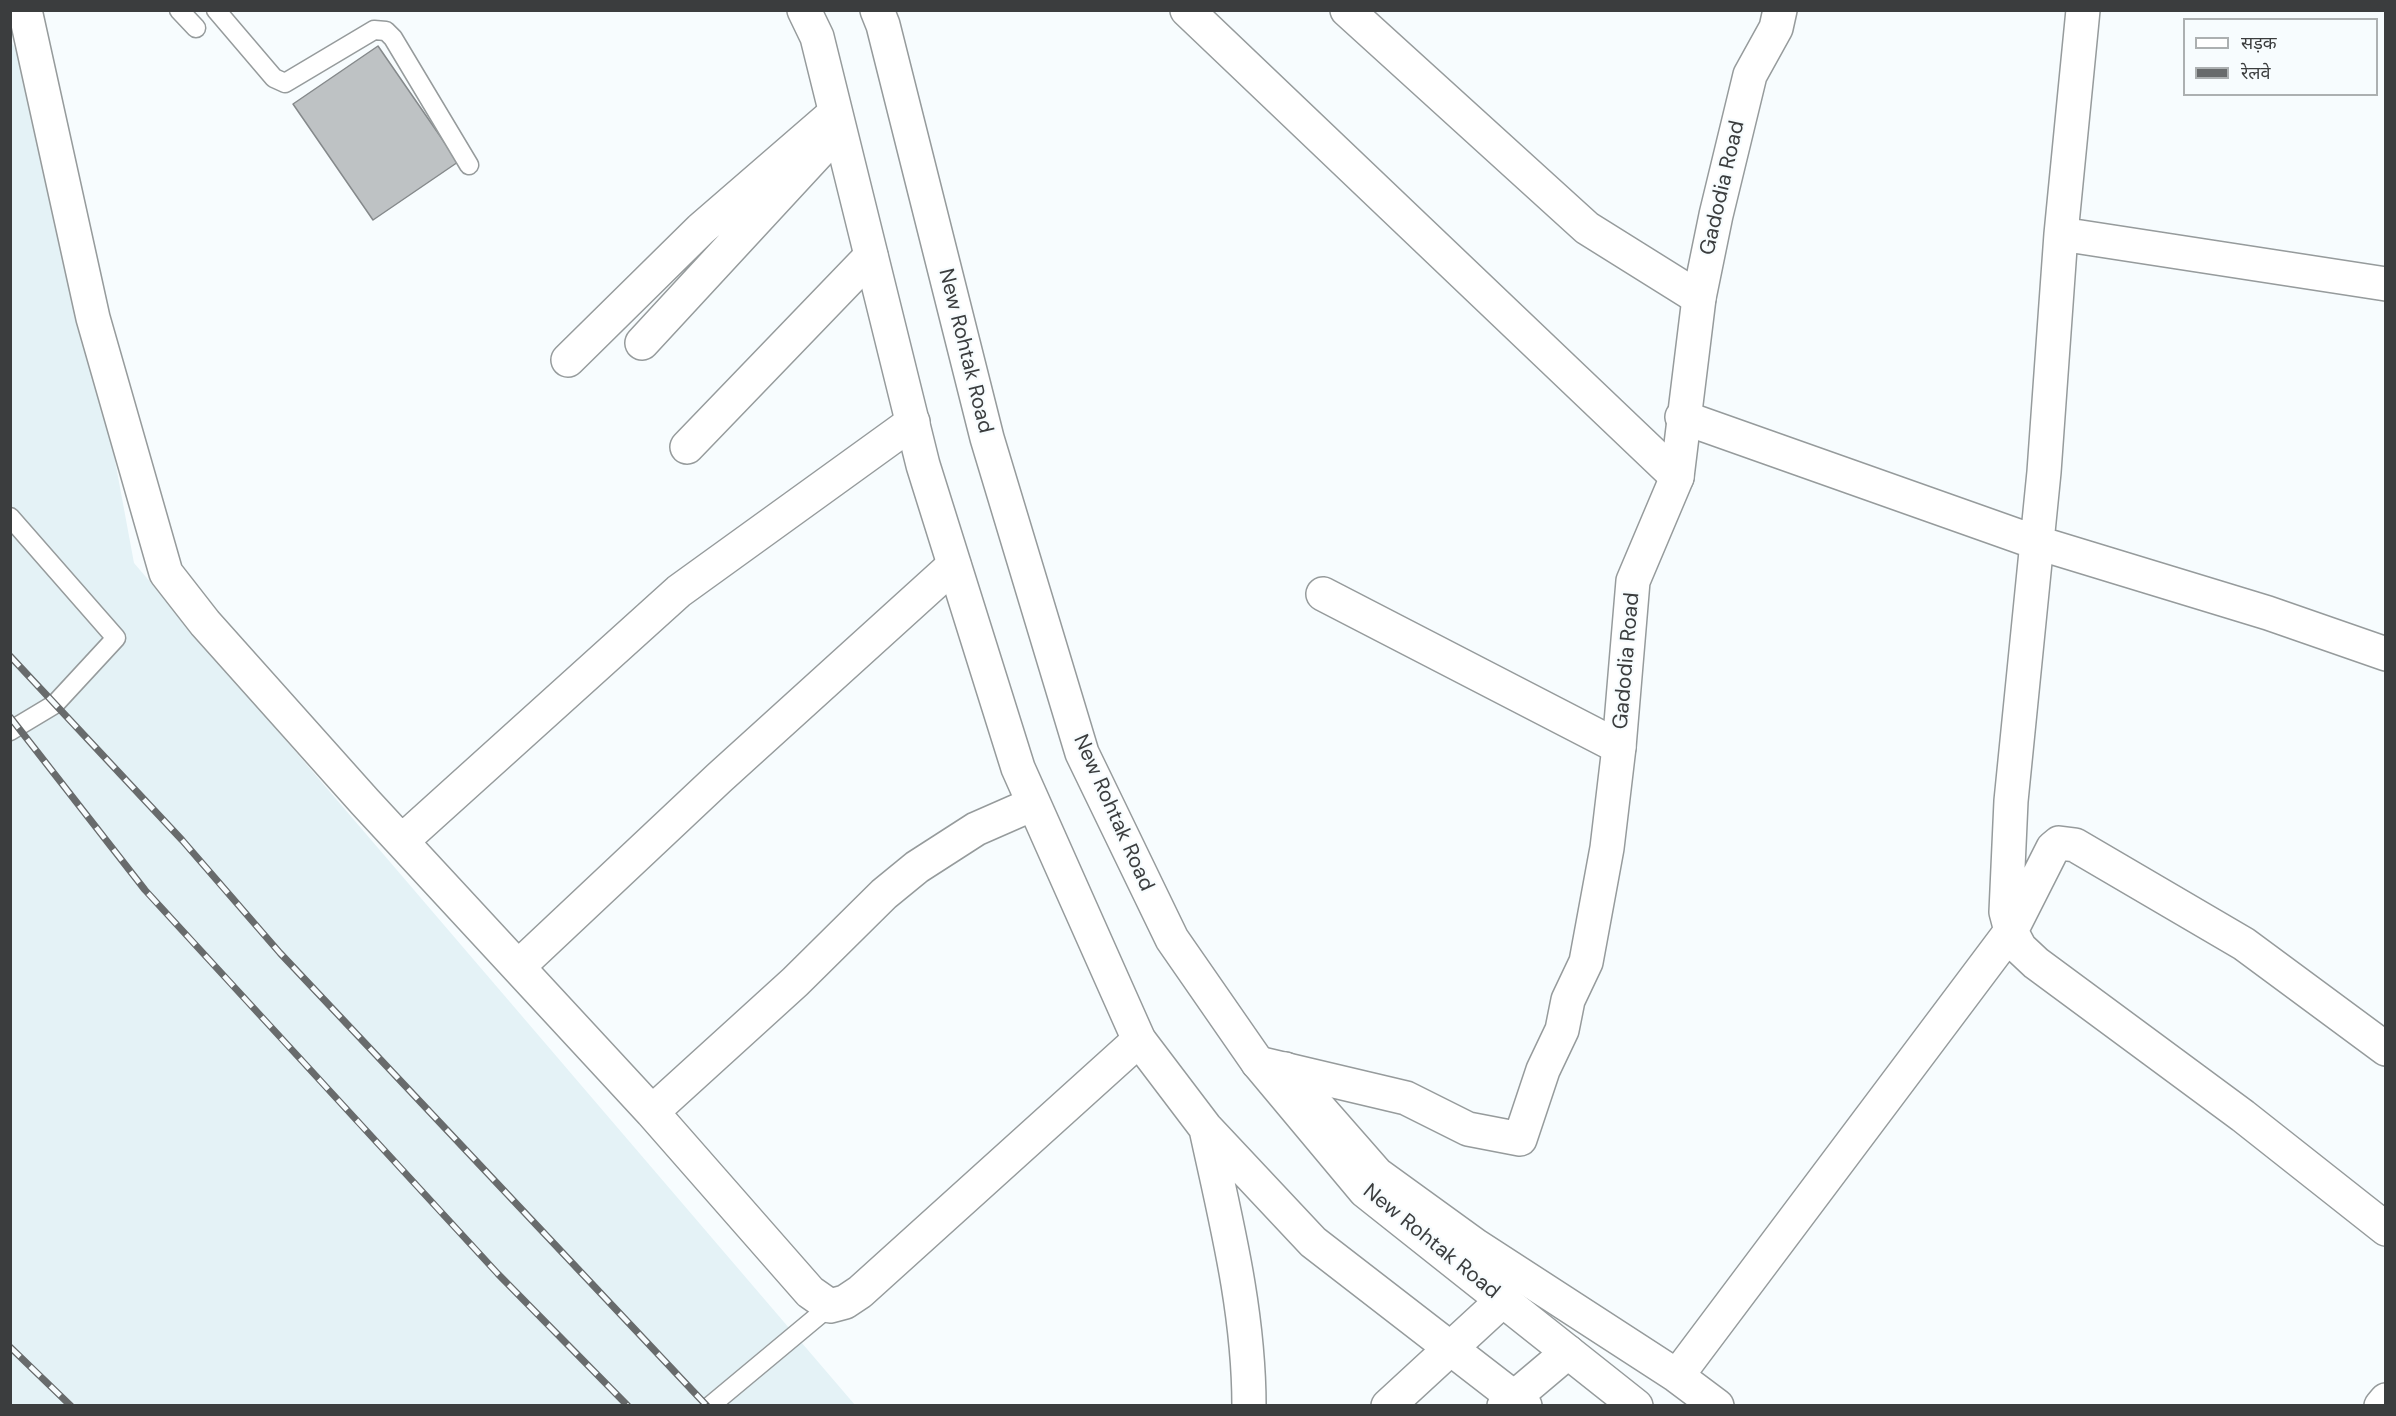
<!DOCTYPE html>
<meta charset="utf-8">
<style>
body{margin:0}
#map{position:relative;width:2396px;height:1416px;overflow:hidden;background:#f7fcfe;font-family:"DM Sans","Noto Sans Devanagari",sans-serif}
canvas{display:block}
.frame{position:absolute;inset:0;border:12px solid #3b3d3e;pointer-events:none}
.legend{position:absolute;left:2183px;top:18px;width:195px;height:78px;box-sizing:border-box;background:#f7fcfe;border:2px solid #acb0b1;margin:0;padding:8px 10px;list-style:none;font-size:18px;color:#3b3d3e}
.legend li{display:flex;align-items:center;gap:12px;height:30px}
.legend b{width:30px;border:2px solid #acb0b1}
</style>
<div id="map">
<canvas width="2396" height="1416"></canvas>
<div class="frame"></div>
<ul class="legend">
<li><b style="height:8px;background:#fff"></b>सड़क</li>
<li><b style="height:8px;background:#686b6c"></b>रेलवे</li>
</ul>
</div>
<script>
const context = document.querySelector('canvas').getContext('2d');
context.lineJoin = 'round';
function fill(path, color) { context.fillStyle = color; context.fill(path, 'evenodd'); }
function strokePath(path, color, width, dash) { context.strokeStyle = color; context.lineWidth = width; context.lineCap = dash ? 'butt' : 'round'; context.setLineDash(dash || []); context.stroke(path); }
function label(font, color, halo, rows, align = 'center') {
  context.font = font + ' "DM Sans",sans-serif'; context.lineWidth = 4.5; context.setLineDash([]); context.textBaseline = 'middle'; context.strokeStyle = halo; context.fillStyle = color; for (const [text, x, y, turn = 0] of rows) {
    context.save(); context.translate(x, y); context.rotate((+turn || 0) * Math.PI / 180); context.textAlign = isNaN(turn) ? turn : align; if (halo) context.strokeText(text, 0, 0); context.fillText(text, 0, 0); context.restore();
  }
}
const built = new Path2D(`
 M10 40 49 104 134 563 855 1405H11Z`);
const building = new Path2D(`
 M378 46 458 162 373 220 293 104Z`);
const service = new Path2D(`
 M179 10 196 28
 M216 10 274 78 285 83 374 30 386 31 393 38 469 165
 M10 517 116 638 55 704 10 731
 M710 1406 830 1306`);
const minor = new Path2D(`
 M25 10 93 318 166 573 205 623 365 802 652 1112 810 1292 830 1306 845 1302 860 1292 1139 1040
 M1187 10 1677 477
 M1347 10 1587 228 1699 298
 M2083 10 2061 234 2044 472 2011 801 2006 912 2011 931 2020 948 2036 963 2243 1116 2386 1229
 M2061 234 2386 284
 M642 343 826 144
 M568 360 701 229 835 113
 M1682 417 2035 542 2268 613 2386 654
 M687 447 871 256
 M1323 594 1619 747
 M402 841 679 591 913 422
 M518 967 719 778 954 565
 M1285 1069 1377 1174 1475 1245 1677 1376
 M652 1112 795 982 884 894 917 867 976 829 1033 804
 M1717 1406 1677 1376 2011 931 2053 848 2059 843 2075 845 2244 944 2386 1049
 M2381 1406 2386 1400`);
const tertiary = new Path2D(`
 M1258 1063 1406 1098 1468 1129 1520 1139 1543 1070 1562 1030 1568 1000 1586 962 1607 848 1619 747 1633 581 1677 477 1699 298 1716 215 1750 75 1776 28 1780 10`);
const secondary = new Path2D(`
 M1388 1406 1503 1300
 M1504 1406 1568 1352`);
const primary = new Path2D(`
 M804 10 817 37 923 465 1018 768 1139 1040 1205 1127 1313 1242 1525 1406
 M877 10 883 25 987 438 1082 753 1172 939 1258 1063 1365 1191 1636 1406
 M1206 1129C1226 1221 1249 1311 1249 1406`);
const rail = new Path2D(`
 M10 656 182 840 280 953 707 1406
 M10 717 145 890 498 1274 628 1406
 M10 1347 71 1406`);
const streetNames = [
 ["Gadodia Road",1723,188,-77],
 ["New Rohtak Road",965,351,76],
 ["Gadodia Road",1627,661,-85],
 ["New Rohtak Road",1113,813,66],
 ["New Rohtak Road",1431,1242,39]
];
fill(built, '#e4f2f6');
fill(building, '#bec2c4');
strokePath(building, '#85898b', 1.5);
strokePath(service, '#969b9c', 21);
strokePath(minor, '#969b9c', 36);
strokePath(tertiary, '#969b9c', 36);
strokePath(secondary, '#969b9c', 36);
strokePath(primary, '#969b9c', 36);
strokePath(service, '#fff', 18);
strokePath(minor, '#fff', 33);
strokePath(tertiary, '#fff', 33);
strokePath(secondary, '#fff', 33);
strokePath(primary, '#fff', 33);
strokePath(rail, '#686b6c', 7);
strokePath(rail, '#f7fcfe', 4.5, [14]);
label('21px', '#3b3d3e', '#f7fcfe', streetNames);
</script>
